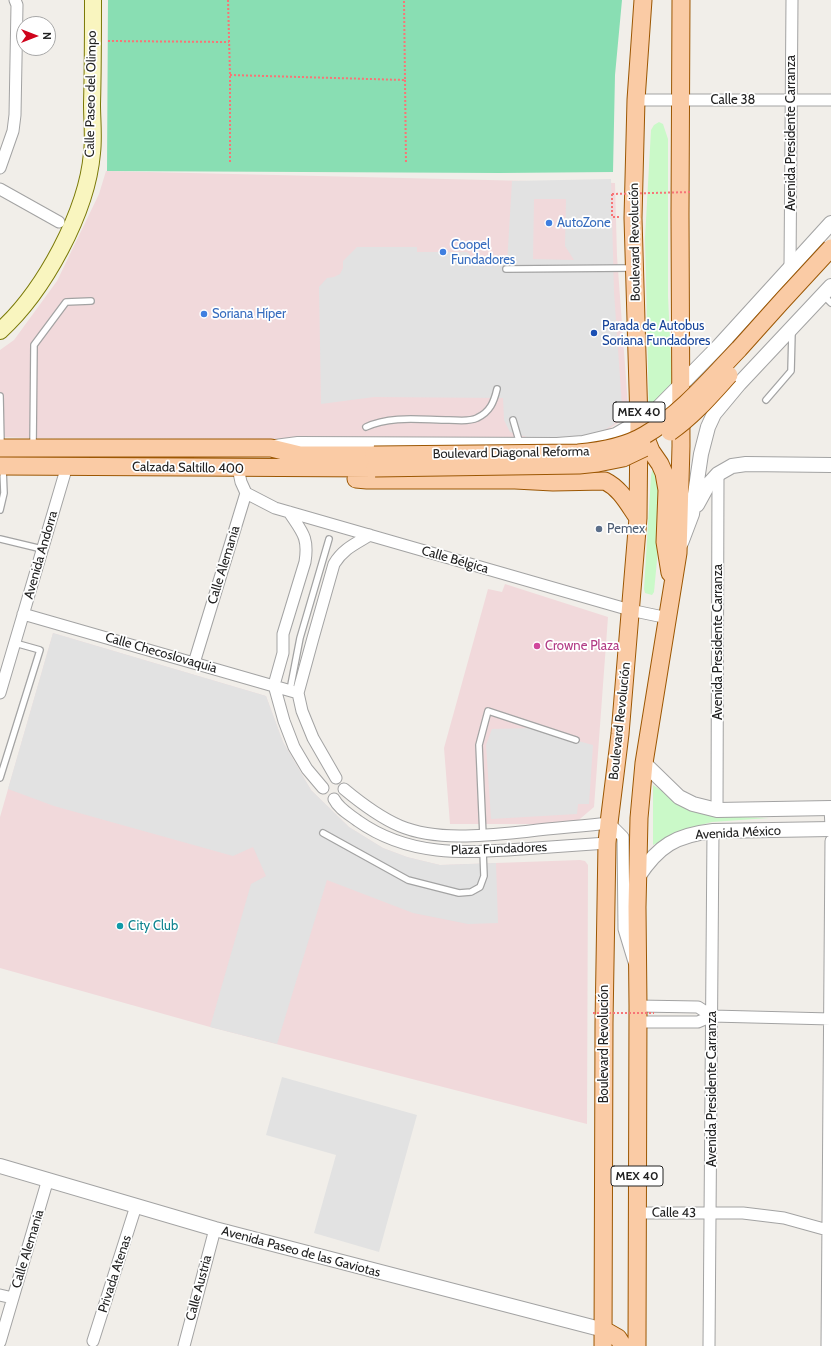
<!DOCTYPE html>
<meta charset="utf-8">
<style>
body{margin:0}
#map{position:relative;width:831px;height:1346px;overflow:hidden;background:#f1eee9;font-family:Cabin,sans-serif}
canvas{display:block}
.north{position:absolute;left:16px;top:16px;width:40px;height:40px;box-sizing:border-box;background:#fff;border:1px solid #a7a7a7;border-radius:50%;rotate:90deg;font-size:11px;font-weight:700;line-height:16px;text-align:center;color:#222}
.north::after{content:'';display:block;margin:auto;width:14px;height:18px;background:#cf041c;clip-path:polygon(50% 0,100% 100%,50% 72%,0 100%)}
</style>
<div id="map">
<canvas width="831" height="1346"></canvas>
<div class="north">N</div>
</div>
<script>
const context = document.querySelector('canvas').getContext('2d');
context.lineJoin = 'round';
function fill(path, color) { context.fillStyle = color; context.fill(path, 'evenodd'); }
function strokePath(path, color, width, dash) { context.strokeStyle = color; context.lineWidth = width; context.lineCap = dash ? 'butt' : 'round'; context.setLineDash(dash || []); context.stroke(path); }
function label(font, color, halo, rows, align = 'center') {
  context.font = font + ' Cabin,sans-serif'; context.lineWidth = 3.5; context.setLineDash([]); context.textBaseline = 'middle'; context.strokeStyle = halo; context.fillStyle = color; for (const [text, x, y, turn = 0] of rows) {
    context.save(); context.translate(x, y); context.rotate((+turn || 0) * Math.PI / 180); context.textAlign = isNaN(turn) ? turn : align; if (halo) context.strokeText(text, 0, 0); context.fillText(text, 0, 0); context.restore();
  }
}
const commercial = new Path2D(`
 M106 171 615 183 617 256 628 406 619 422 600 435 574 440 28 438 0 437V350L14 340 57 281 99 194Z
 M505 584 608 617 594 807 574 824H450L444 748 488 589 502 592Z
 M53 633 266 696 283 742 311 790 349 827 383 848 407 857 440 865 580 860 585 861 588 865 587 1124 210 1027 0 968V817Z`);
const park = new Path2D(`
 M659 122 663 124 668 139V296L672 383 649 412 645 238 651 130 654 125Z
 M654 469 663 497 654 592 652 595 645 593 644 589 651 476 652 471Z
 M653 785 689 808 712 816 769 818 712 822 689 828 653 845Z`);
const pitch = new Path2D(`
 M108 0H622L615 75 613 172 499 173 107 171Z`);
const parking = new Path2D(`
 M611 179 614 292 622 406 614 424 598 434 558 439 527 437 510 432 504 420 503 398 374 397 321 404 319 287 327 278 334 277 340 274 343 268V261L357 247H417V252H467L481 266H493L507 264 512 181ZM534 199H566L565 246 574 260 533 259Z
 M53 633 266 696 283 742 311 790 349 827 383 848 407 857 440 865 496 863 498 923 468 924 413 913 327 880 277 1044 210 1027 251 884 266 876 253 847 233 856 54 806 8 789Z
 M530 728 593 745 589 804H578L577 814 491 819 486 745 492 729Z
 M282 1077 417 1115 379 1252 314 1233 336 1155 266 1135Z`);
const path = new Path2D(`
 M228 0 230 75V162
 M108 41 229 42
 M230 75 405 80 404 0
 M405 80 406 164
 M612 194V217H619`);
const service = new Path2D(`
 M506 269 632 268
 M823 295 831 303
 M0 396 1 445
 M766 400 791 371 792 332
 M513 420 520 444
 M366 427C391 415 423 420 449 420 458 420 469 422 477 418 490 412 494 402 497 389
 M33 446 34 345 66 302 91 301
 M0 510 4 493 3 469
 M0 539 42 549
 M290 690 300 638 329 539
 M0 778 40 650 15 643
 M323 833 408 880 459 893 471 892 480 887 484 876 483 851
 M483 836 479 745 488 711 576 740`);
const minor = new Path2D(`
 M636 100H831
 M0 168 13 131 15 115 17 5 15 0
 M0 189 59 222
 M790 267 792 0
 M246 493 275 508 630 610 668 618
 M289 512C302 532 309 537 305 562L283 634V653L274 685 284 721 294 747 307 769 323 788
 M23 614 298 693
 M194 663 246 493 241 482 238 468
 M0 693 67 466
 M336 778 313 738 302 711 298 693 313 638 334 564C343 549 355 544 370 535
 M344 789C362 804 379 817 400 826 438 842 490 835 530 831 556 828 582 826 609 823L623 837 624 929 634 962
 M334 799C339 809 349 814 358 821 409 857 464 853 522 849 551 847 579 845 607 843
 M830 808 831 827
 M717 810 718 474
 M638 1006 698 1007 712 1016
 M638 1022H698L712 1016 831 1019
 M637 1213H743L784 1218 831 1231
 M0 1295 13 1298
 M93 1341 136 1206
 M0 1342 48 1179
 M184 1346 215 1229
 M709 1346 713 831
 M827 1346 831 841`);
const tertiary = new Path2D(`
 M275 447 298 444 557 445 583 443 616 435 652 414 719 346 831 223
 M697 505 708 485 718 474 732 466 746 464 831 465
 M681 543 692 514 701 454 708 427 714 414 739 384 831 286
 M644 763 679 797 693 804 717 810 831 808
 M638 877C658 846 676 835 713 831L831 829
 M0 1166 215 1229 604 1330`);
const secondary = new Path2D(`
 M0 331C44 291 87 212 92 153 94 137 92 120 92 104 93 69 93 35 93 0`);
const primary = new Path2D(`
 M643 431 651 451 660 464 664 473 667 490 665 542 670 573
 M0 448H271L300 455H374
 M0 466 375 468
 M356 479 367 480H515L553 482 605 481C621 489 628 504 638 518
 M604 1330 618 1338 623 1346
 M603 1346 604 1023 607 843 609 823 620 734 638 518 639 422 633 218 636 100 643 0
 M637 1346 638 1006 637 907 639 818 644 763 678 553 681 446 680 214 681 0`);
const pathBridge = new Path2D(`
 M612 194 692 192
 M593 1013H654`);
const primaryBridge = new Path2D(`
 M670 432C693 416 710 396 729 375
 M374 455 578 453C601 451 625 447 645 435 682 413 710 379 739 349 769 315 800 281 831 248
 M375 468 579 465 598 463 623 458 644 448`);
const markers = [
 [549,223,4,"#3f7fe0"],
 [443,252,4,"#3f7fe0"],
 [204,314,4,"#3f7fe0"],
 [594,333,4,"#1a4fb4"],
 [599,529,4,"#5c6f8a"],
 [537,646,4,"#d1479c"],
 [120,926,4,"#0f9aa8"]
];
const shields = [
 [639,412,52],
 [637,1176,52]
];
const shieldNames = [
 ["MEX 40",639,412],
 ["MEX 40",637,1176]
];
const streetNames = [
 ["Calle Paseo del Olimpo",91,94,-89],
 ["Calle 38",733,100],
 ["Avenida Presidente Carranza",791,133,-90],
 ["Boulevard Revolución",635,242,-91],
 ["Boulevard Diagonal Reforma",511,453,-1],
 ["Calzada Saltillo 400",188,468,1],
 ["Avenida Andorra",41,555,-74],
 ["Calle Bélgica",455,560,16],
 ["Calle Alemania",224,565,-73],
 ["Avenida Presidente Carranza",718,642,-90],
 ["Calle Checoslovaquia",161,653,16],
 ["Boulevard Revolución",620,721,-84],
 ["Avenida México",738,833,-3],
 ["Plaza Fundadores",499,849,-2],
 ["Boulevard Revolución",604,1044,-90],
 ["Avenida Presidente Carranza",712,1089,-90],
 ["Calle 43",674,1213,1],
 ["Calle Alemania",28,1249,-73],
 ["Avenida Paseo de las Gaviotas",301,1252,15],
 ["Privada Atenas",115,1274,-72],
 ["Calle Austria",199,1288,-75]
];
const shopNames = [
 ["AutoZone",557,223],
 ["Coopel",451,245],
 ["Fundadores",451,260],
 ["Soriana Híper",212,314]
];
const transitNames = [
 ["Parada de Autobus",602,326],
 ["Soriana Fundadores",602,341]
];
const serviceNames = [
 ["Pemex",607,529]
];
const hotelNames = [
 ["Crowne Plaza",545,646]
];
const cultureNames = [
 ["City Club",128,926]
];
fill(commercial, '#f1d9db');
fill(park, '#caf9c8');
fill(pitch, '#89deb3');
fill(parking, '#e2e2e2');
strokePath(service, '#a3a3a3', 8);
strokePath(minor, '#a3a3a3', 13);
strokePath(tertiary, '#a3a3a3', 16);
strokePath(secondary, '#7a7907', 18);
strokePath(primary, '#9c5703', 19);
strokePath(path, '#f77476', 2, [2, 2]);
strokePath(service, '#fff', 5.5);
strokePath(minor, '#fff', 11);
strokePath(tertiary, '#fff', 14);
strokePath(secondary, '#f9f5bf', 16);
strokePath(primary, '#facba5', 17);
strokePath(primaryBridge, '#9c5703', 19, []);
strokePath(pathBridge, '#f77476', 2, [2, 2]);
strokePath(primaryBridge, '#facba5', 17);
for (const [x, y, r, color] of markers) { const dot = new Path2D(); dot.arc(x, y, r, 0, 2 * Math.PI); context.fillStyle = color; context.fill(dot); strokePath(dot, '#fff', 1.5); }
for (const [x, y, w] of shields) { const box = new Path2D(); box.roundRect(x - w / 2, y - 10, w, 20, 3); context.fillStyle = '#fff'; context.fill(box); strokePath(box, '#222', 1); }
label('bold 12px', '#222', null, shieldNames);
label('13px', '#222', '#fff', streetNames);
label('13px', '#366cbe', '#fff', shopNames, 'left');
label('13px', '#164399', '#fff', transitNames, 'left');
label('13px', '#4e5e75', '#fff', serviceNames, 'left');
label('13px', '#b23c85', '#fff', hotelNames, 'left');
label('13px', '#0d838f', '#fff', cultureNames, 'left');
</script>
